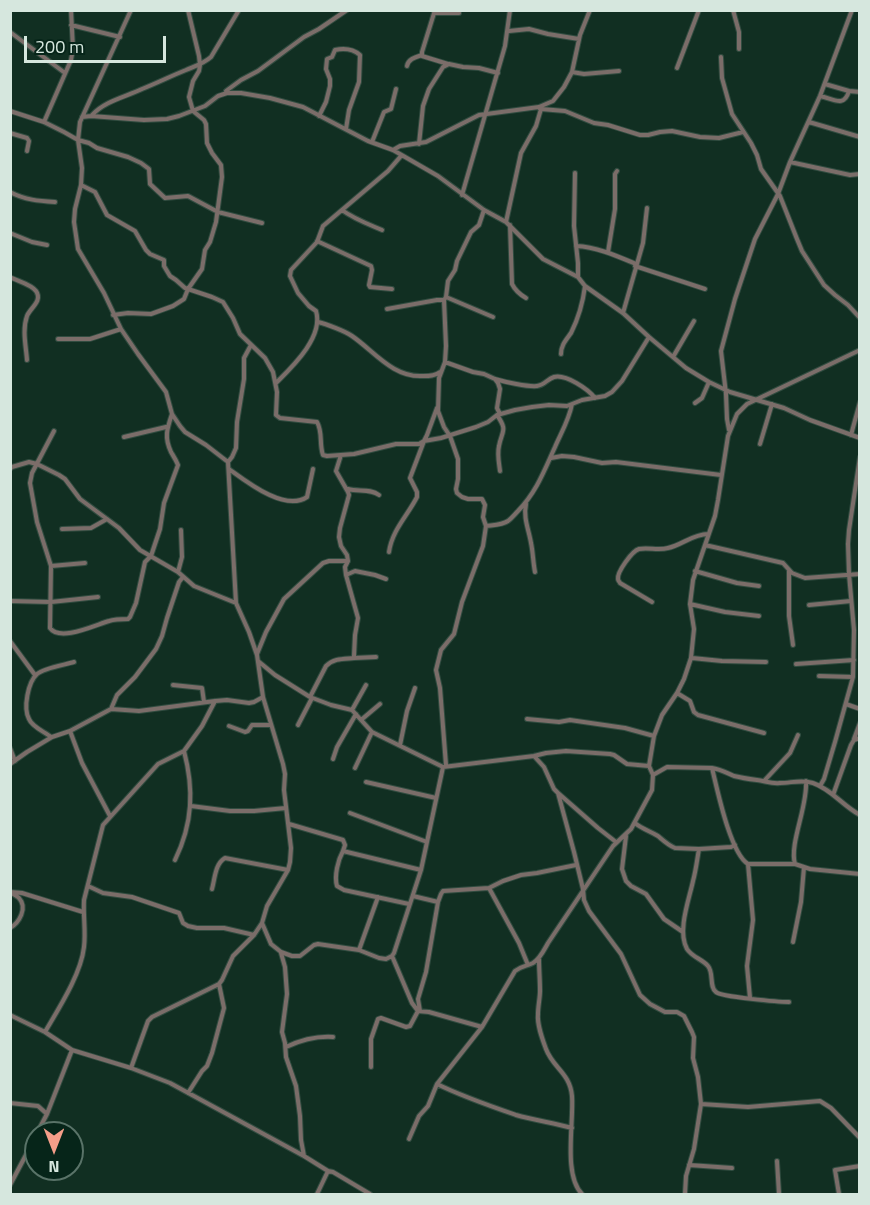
<!DOCTYPE html>
<style>
body{margin:0}
#map{position:relative;width:870px;height:1205px;overflow:hidden;background:#112f22;font-family:"Titillium Web",sans-serif}
canvas{display:block}
.frame{position:absolute;inset:0;border:12px solid #d6e7de;pointer-events:none}
.north{position:absolute;left:24px;top:1121px;width:60px;height:60px;box-sizing:border-box;background:#062519;border:2px solid #597368;border-radius:50%;rotate:180deg;font-size:16px;font-weight:700;line-height:24px;text-align:center;color:#d6e7de}
.north::after{content:'';display:block;margin:auto;width:21px;height:27px;background:#f49e89;clip-path:polygon(50% 0,100% 100%,50% 72%,0 100%)}
.scale{position:absolute;left:24px;top:36px;width:142px;height:27px;box-sizing:border-box;border:3px solid #d6e7de;border-top:0;padding-left:8px;font-size:18px;line-height:21px;white-space:nowrap;color:#d6e7de;-webkit-text-stroke:4px #062519;paint-order:stroke}
</style>
<div id="map">
<canvas width="870" height="1205"></canvas>
<div class="frame"></div>
<div class="north">N</div>
<div class="scale">200 m</div>
</div>
<script>
const context = document.querySelector('canvas').getContext('2d');
context.lineJoin = 'round';
function strokePath(path, color, width, dash) { context.strokeStyle = color; context.lineWidth = width; context.lineCap = dash ? 'butt' : 'round'; context.setLineDash(dash || []); context.stroke(path); }
const street = new Path2D(`
 M131 10 80 122 78 140 82 168 81 185 75 209 74 222 78 249 104 293 121 329 138 354 166 392 172 414 180 426 185 432 206 445 228 462 236 603 249 632 257 655 263 697 283 764 285 774 284 790 291 848 290 862 288 870 267 906 262 923 271 944 281 952 292 956H300L314 945 318 944 359 950 379 958 386 959 392 956 394 953 421 870 443 767
 M435 10 422 52V56L448 64
 M733 10 739 32V49
 M435 13H459
 M71 25 120 37
 M509 31 529 29 548 34 579 39
 M10 32 65 73
 M721 57 722 78 732 114 751 143 757 155 761 169 780 196 797 239 802 251 824 285 835 295 848 305 860 318
 M407 66C408 59 416 57 422 55
 M677 68 699 10
 M572 72 584 74 619 71
 M825 84 849 91 860 92
 M226 91 241 80 258 71 304 37 319 29 347 10
 M820 96C834 99 844 108 849 91
 M541 109 565 111 594 123 608 125 640 135H648L660 132 672 131 700 137 719 138 743 132
 M10 111 44 122 64 132 78 140 89 143 97 148 128 157 141 163 149 169 150 184 165 198 188 196 218 212 262 223
 M92 115C105 101 125 97 142 89 157 83 171 76 186 70 195 66 203 64 211 57L239 10
 M319 116 326 102 330 86V79L326 69 327 59 332 57 335 50C344 48 353 49 360 55L359 82 349 110 346 129
 M82 117 91 116 144 120 167 119 179 116 205 106 218 96 227 93H241L270 98 303 107 368 141 393 150 438 176 484 210 506 222 543 259 578 277 585 286 623 313 649 337 686 368 709 382 730 392 784 408 810 420 860 438
 M44 122 71 60 73 49 71 10
 M809 122 860 137
 M10 133 27 138 29 141 27 151
 M372 142 384 112 391 109 396 89
 M419 144 423 106 429 89 443 67 449 64 463 67 479 68 498 73
 M393 150 400 146 426 142 479 115 539 107 553 101 564 87 572 72 580 35 590 10
 M790 162 850 175 860 174
 M575 173 574 226 578 263V277
 M81 185 95 192 107 215 135 231 146 250 150 254 164 260V266L170 276 176 280 185 288 212 297 223 302 233 318 240 334 265 358 273 372 277 392 276 415 280 418 317 422C323 432 319 444 323 455L327 456 354 454 396 444H419L424 441 427 435 437 408
 M10 192C25 200 39 201 55 202
 M462 195 505 46 510 10
 M342 210C354 219 368 224 382 230
 M506 222 521 153 536 126 541 109 539 108
 M510 225 512 284C515 290 519 294 526 298
 M10 233 32 242 47 245
 M317 241 371 266 372 270 369 285 370 287 392 289
 M576 246C597 247 617 256 636 264
 M608 252 615 209V174L617 171
 M635 266 705 289
 M10 277C17 281 31 284 36 291 43 301 30 308 27 316 22 330 26 346 27 360
 M446 297 493 317
 M387 309 437 300H444
 M623 313 643 243 647 208
 M113 315 128 313 151 314 173 306 184 299 188 289 202 269 205 250 210 242 216 222 222 177 221 165 212 153 207 143 206 124 204 120 193 111 189 97 193 81 199 71 200 65 199 56 188 10
 M318 322C326 324 345 331 352 336 374 351 393 378 423 376 429 376 435 376 440 372
 M58 339H90L121 329
 M561 354C561 345 566 340 571 333 578 319 583 302 585 286
 M673 357 694 321
 M445 362 473 372 484 374 495 379 498 383 500 389 497 408 500 414
 M495 379C505 382 528 387 537 386 545 385 547 379 554 377 566 374 588 389 595 398
 M276 383C292 367 324 337 316 311L309 306 298 293 290 276 291 270 317 242 323 226 388 171 401 156
 M695 403 702 398 709 382
 M497 415C508 431 502 430 499 446 497 454 499 463 500 471
 M729 430 727 419 726 394 721 351 735 299 755 239 778 194 790 162 820 96 852 10
 M54 431 32 473 30 483 37 522 51 566 50 628C60 642 95 625 109 621 115 619 122 619 128 619L130 617 136 603 145 562 151 556 160 529 164 503 178 465C176 460 174 457 171 452 164 437 167 429 172 414
 M851 435 860 402
 M124 437 166 427
 M760 444 772 404
 M551 458 562 456 574 457 602 463 616 462 721 475
 M228 462 232 457 236 448 237 422 244 379V358L251 345
 M10 469 12 467 29 462 37 464 59 475 65 479 80 499 119 528 140 550 178 572 194 586 236 603
 M229 469C247 482 285 512 307 497L313 469
 M348 489C359 492 370 488 379 495
 M526 504C523 518 529 530 531 543 533 552 533 562 535 572
 M486 526C493 525 502 525 508 521 512 518 515 514 518 511 537 491 544 471 555 447 561 433 569 420 572 404L582 400 605 396 612 392 622 381 649 337
 M62 529 91 528 107 519
 M705 545 783 563 792 573 805 578 860 574
 M389 552C392 530 408 515 417 497V492L410 478 424 441 441 438 476 427 488 422 497 415 515 410 532 407 549 405 567 406 572 404
 M51 566 85 563
 M695 571 737 583 759 586
 M789 571V616L793 645
 M178 572 182 557 181 530
 M346 575 355 571 375 575 386 579
 M10 601 51 602 98 597
 M652 602 620 583C620 582 618 581 618 579 617 572 632 551 639 549 649 547 658 551 668 548 682 545 693 534 708 534
 M690 604 725 612 759 616
 M809 605 851 601
 M10 641 35 675
 M257 654 266 632 284 599 323 563 329 561H348
 M354 658 376 657
 M692 658 722 661 766 662
 M258 661 275 675 310 697 331 705 352 710 372 732 443 767 534 756 546 753 566 751 610 754 614 755 627 764 649 766
 M796 664 854 660
 M819 676 853 677 835 742 824 779 820 786
 M853 677 854 630 849 574 848 544 849 530 860 457
 M173 685 202 688 204 702
 M677 693 690 701 694 712 698 715 764 733
 M310 697 326 666C334 658 344 659 354 658V656L355 635 358 618 346 575 345 567 348 561 347 555 341 546 339 537 340 528 349 495 348 492 336 471 341 455
 M846 704 860 709
 M111 709 117 695 135 677 156 649 162 636 167 618 179 582 183 577
 M352 710 366 685
 M527 719 559 722 570 720 625 728 654 736
 M361 720 380 704
 M298 725 312 698
 M229 726 245 732 248 731 252 725H271
 M70 731 82 763 110 816
 M51 737C45 732 32 727 29 719 23 708 28 682 37 674 44 668 64 665 74 662
 M854 739 860 723
 M400 745 407 711 415 688
 M10 748 15 761
 M534 756 544 767 554 789 558 793 598 828 616 842
 M333 759 337 747 356 714
 M10 764 27 752 52 737 70 731 111 709 139 711 215 701 227 700 249 703 254 702 263 697
 M446 765 440 688 436 670 441 650 454 634 462 602 483 546 486 526 483 517 485 505 482 499H468L462 497 457 493 456 489 458 479V459L450 436 444 427 438 411 439 378 445 362 446 346 444 300 446 297 448 281 455 270 457 261 471 232 479 225 484 210
 M355 768 372 732
 M712 768C717 788 730 853 748 864L753 920 747 966 750 998
 M653 775 667 767 712 768C720 769 727 773 734 776 742 778 749 779 757 780 765 781 772 784 780 783 791 783 802 779 813 783 831 789 843 806 860 815
 M764 781 790 753 798 735
 M366 782 436 798
 M558 793 574 852 583 889 584 900 589 911 621 954 640 995 650 1004 665 1012H677L684 1016 692 1032 694 1037 693 1058 698 1077 701 1104 694 1149 686 1176 685 1194
 M833 795 851 745 854 740 860 738
 M191 806 230 811H254L286 808
 M350 813 427 842
 M635 823C642 829 650 831 658 836 664 841 668 845 675 848L699 849 731 847 735 845
 M289 824 343 840 345 845 343 851 421 870
 M626 836 622 869 626 881 631 886 646 894 664 919 683 932
 M699 849C697 860 696 870 693 881 689 900 677 931 687 949 692 957 702 959 708 966 714 973 709 987 716 992 721 997 780 1002 789 1002
 M343 851C338 860 334 876 337 886L344 890 409 904
 M175 860C193 823 194 789 184 751
 M748 864H795L804 867 801 902 793 942
 M795 864C789 844 808 806 806 781
 M804 867 810 869 860 874
 M88 886 103 893 132 897 179 913 183 923 188 926 197 928H224L254 935
 M489 888 519 943 528 965
 M212 889C215 878 215 864 225 858L288 870
 M10 892 22 893 83 912
 M413 896 438 902 441 894 443 891 489 888 503 881 521 875 537 873 576 865
 M10 928C19 923 28 908 19 898 18 897 12 893 11 893
 M359 950 378 897
 M281 953 285 967 287 994 282 1032 285 1043 286 1057 296 1086 300 1116 301 1140 304 1156
 M392 956 412 1003 418 1011
 M539 959C539 969 540 980 540 991 540 998 538 1006 538 1014 537 1025 542 1038 546 1049 553 1068 570 1073 572 1096 574 1123 563 1175 582 1194
 M420 1011 418 999 426 972 438 902
 M10 1015 45 1032 72 1050 131 1068 170 1083 304 1156 328 1171 333 1172 370 1194
 M45 1032C59 1008 81 974 84 947 86 931 83 916 84 900L103 825 158 764 184 751 202 726 215 701
 M286 1047C301 1040 317 1036 333 1037
 M371 1067V1039L378 1019 381 1018 406 1027 410 1026 418 1011 429 1012 482 1027
 M131 1068 148 1021 152 1017 219 984 222 980 233 956 254 935 262 923
 M437 1084C461 1096 490 1106 516 1115 534 1120 553 1123 572 1128
 M188 1093 202 1071 207 1066 212 1053 224 1008 219 984
 M10 1103 38 1106 47 1114
 M701 1104 748 1107 820 1101 831 1108 860 1138
 M37 1133 47 1114 72 1050
 M409 1139 419 1116 428 1106 437 1084 482 1027 515 971C523 965 525 967 533 963 540 959 544 950 548 943L613 846 631 829 652 790 653 775 649 766 654 736 662 715 677 693 684 679 691 658 694 629 690 604 693 580 715 516 718 500 728 436 737 414 747 404 860 350
 M777 1161 779 1194
 M689 1165 732 1168
 M10 1185 36 1136
 M317 1194 328 1171
 M839 1194 835 1170 860 1166`);
strokePath(street, '#314c40', 6);
strokePath(street, '#7b6d69', 4);
</script>
